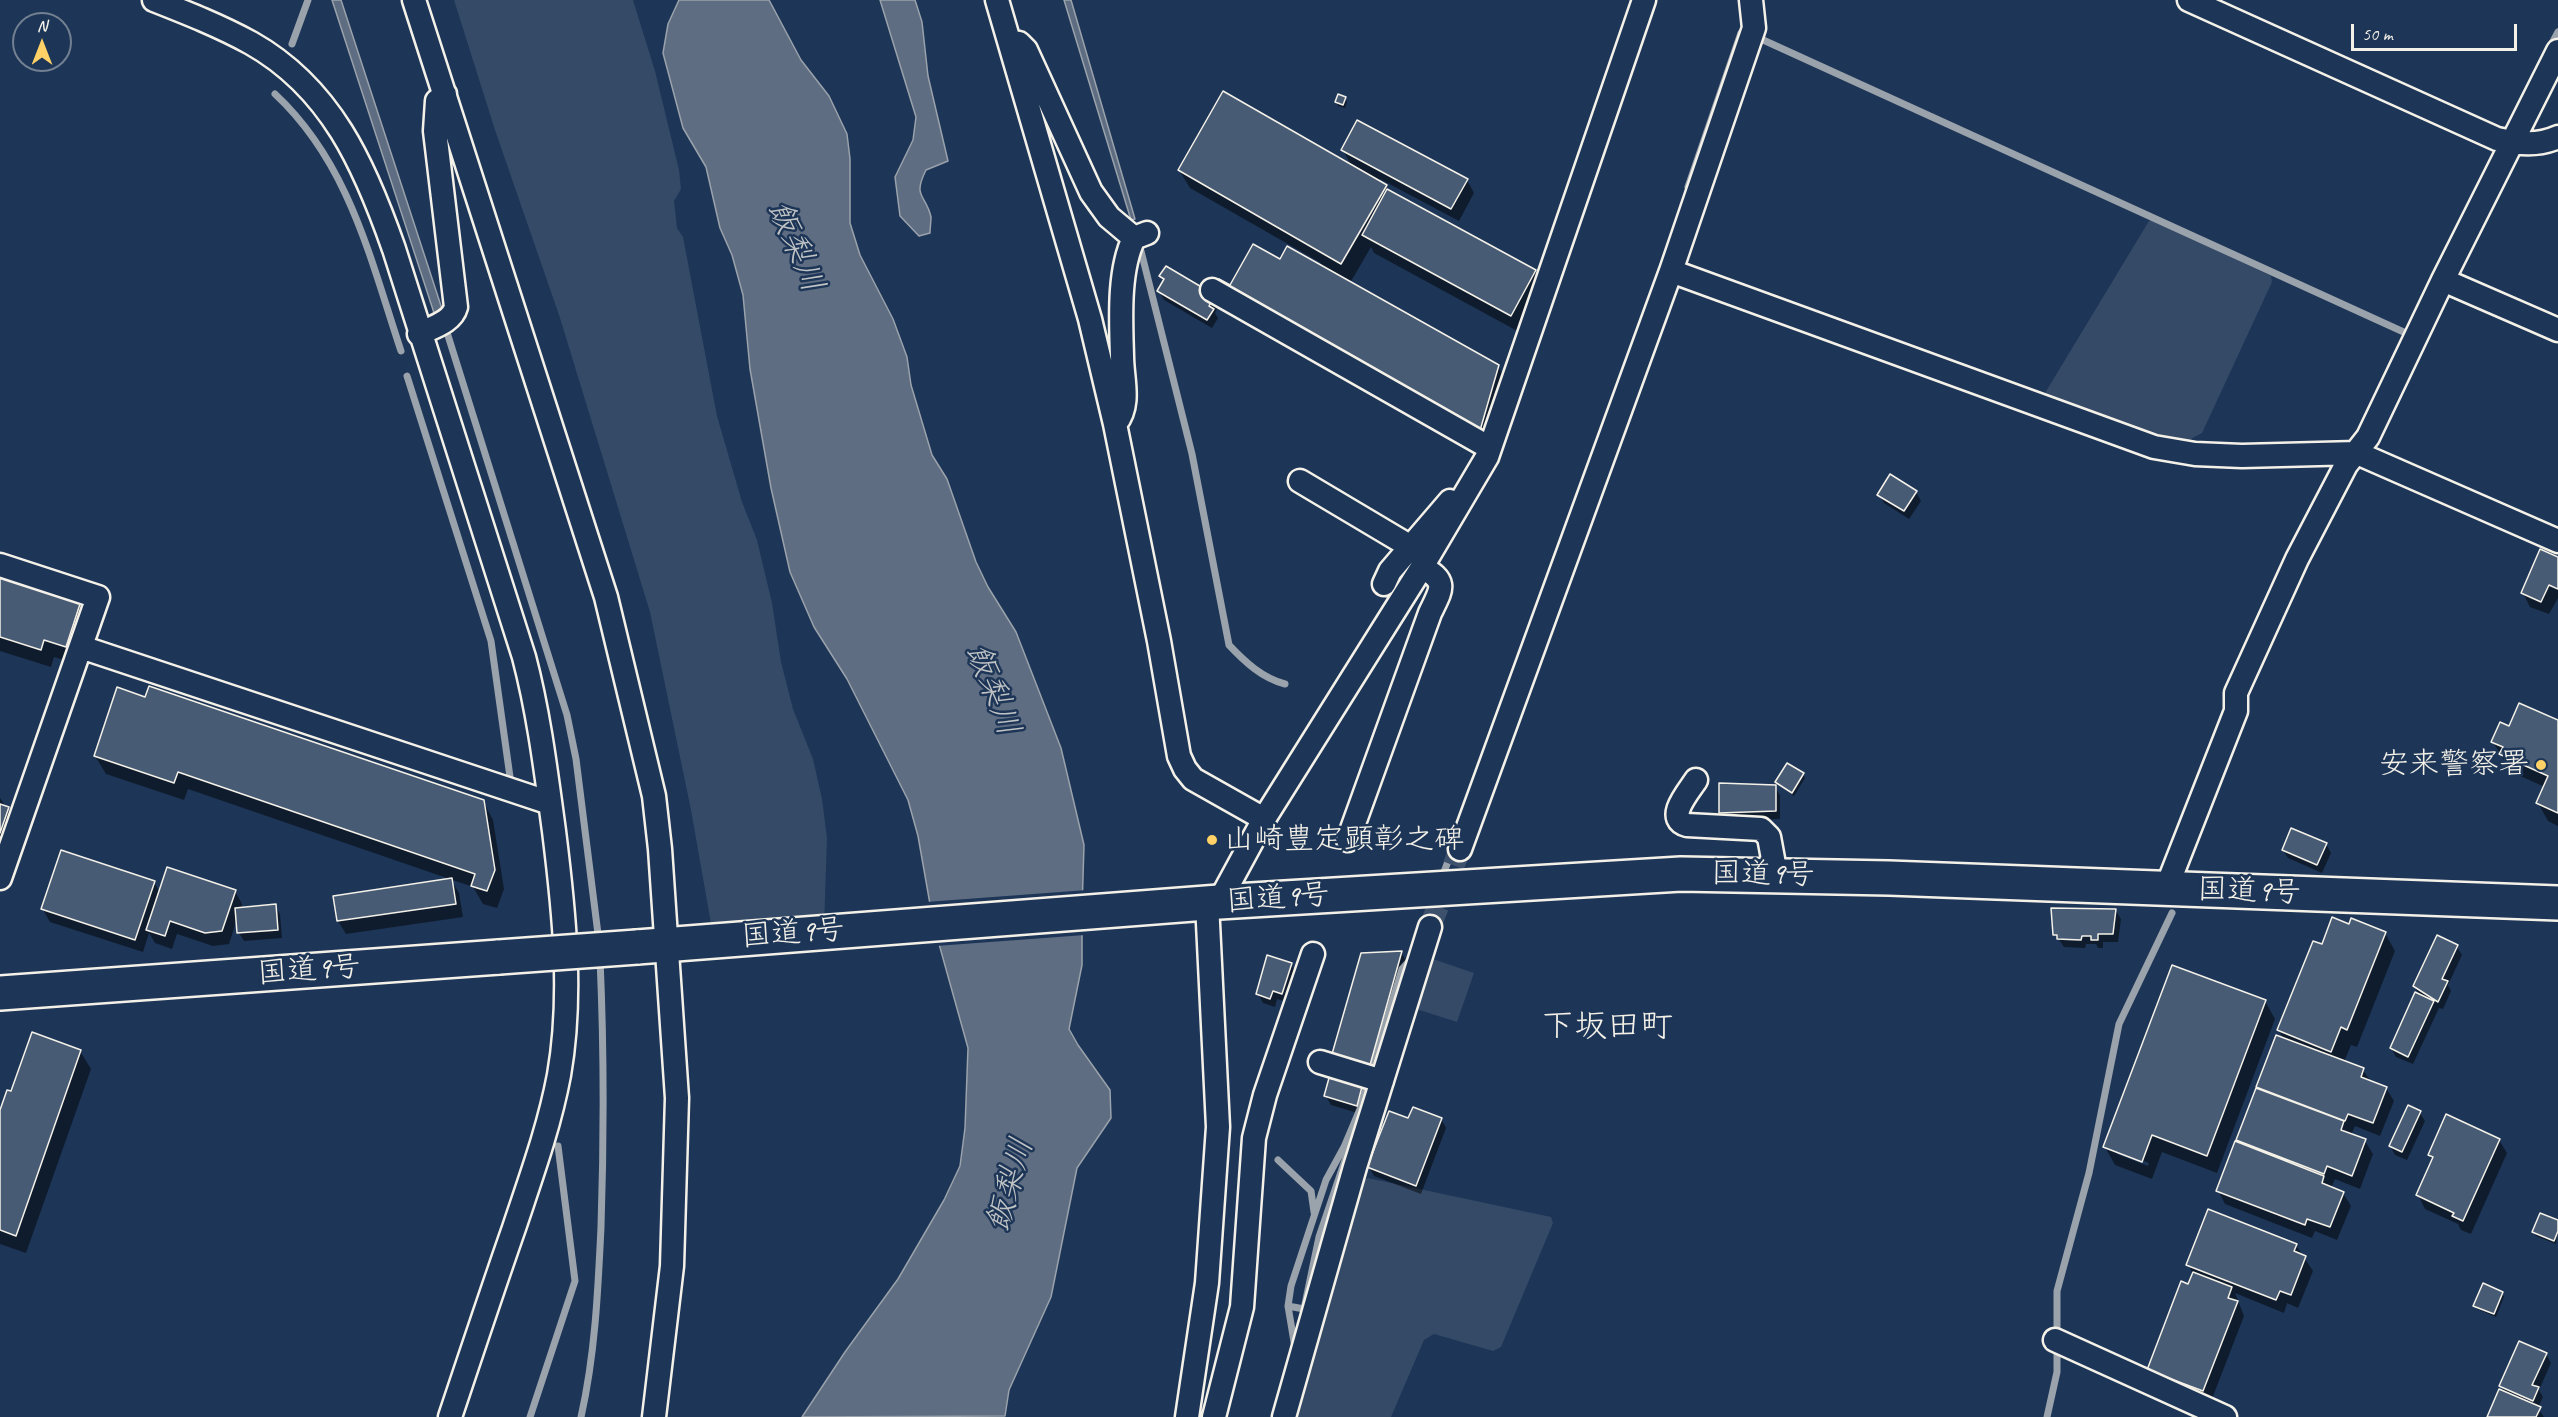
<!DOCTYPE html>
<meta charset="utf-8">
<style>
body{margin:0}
#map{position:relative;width:2558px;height:1417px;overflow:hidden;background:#1d3557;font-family:Caveat,sans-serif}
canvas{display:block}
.north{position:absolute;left:12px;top:12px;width:60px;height:60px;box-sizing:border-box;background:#1d3557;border:2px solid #738091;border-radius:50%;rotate:0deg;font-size:16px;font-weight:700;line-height:24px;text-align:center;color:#f4f1e8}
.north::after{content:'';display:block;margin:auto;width:21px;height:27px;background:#ffd166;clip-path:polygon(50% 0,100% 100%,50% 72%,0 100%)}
.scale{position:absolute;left:2351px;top:24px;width:166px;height:27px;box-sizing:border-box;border:3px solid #f4f1e8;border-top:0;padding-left:8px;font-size:18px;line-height:21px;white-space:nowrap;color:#f4f1e8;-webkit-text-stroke:4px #1d3557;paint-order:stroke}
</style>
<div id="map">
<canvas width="2558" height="1417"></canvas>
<div class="north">N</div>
<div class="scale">50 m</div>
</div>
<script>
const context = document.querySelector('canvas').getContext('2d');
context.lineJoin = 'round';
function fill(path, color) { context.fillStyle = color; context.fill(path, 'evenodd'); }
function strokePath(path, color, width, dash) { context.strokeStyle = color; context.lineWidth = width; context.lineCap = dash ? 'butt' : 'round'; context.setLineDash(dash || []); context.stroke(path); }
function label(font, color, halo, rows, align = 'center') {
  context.font = font + ' Caveat,"Klee One",sans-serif'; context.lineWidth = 5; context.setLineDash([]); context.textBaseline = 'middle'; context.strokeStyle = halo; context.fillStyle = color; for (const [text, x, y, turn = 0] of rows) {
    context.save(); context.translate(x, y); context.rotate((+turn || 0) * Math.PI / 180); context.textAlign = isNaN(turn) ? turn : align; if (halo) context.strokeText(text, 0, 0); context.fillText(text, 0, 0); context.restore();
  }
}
const green = new Path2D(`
 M454 0H633L655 71 679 170 681 189 674 201 677 228 683 237 717 416 742 502 757 540 772 603 781 662 793 709 813 759 822 799 827 838 824 927 713 935 691 810 650 612 560 318 495 130Z
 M2153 220 2271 276 2272 282 2202 433 2189 440 2157 435 2048 397 2045 393 2149 221Z
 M1427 957 1474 973 1457 1022 1410 1007Z
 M1368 1178 1551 1217 1553 1223 1501 1347 1493 1351 1434 1334 1424 1340 1391 1417H1296L1364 1180Z`);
const water = new Path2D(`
 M332 0H341L444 315 436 319Z
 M679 0H769L801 60 829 96 847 134 850 159V223L860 255 893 319 907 357 911 385 932 455 947 479 976 562 988 587 1016 632 1061 748 1084 845 1082 910 933 921 918 836 908 800 847 679 814 627 790 572 771 488 750 369 743 295 732 255 720 228 706 167 683 128 663 53 668 24Z
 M880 0H915L922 22 928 76 948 161 926 170C912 198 926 194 931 217 931 222 930 228 930 233L919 236 900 216 895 177 913 140 916 117Z
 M1064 0H1071L1135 219 1131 220Z
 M1082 916V965L1069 1029 1078 1045 1110 1090 1111 1118 1077 1168 1051 1297 1009 1390 1005 1416 802 1417 845 1352 898 1279 944 1200 960 1166 965 1128 968 1048 934 926Z`);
const pier = new Path2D(`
 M1087 890 1085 935 936 946 926 902Z`);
const shadow = new Path2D(`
 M1345 98 1347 102 1345 108 1338 106 1336 102Z
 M1343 150 1467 180 1474 193 1459 221 1380 179 1378 182 1386 186 1389 191 1535 271 1546 289 1521 333 1374 253 1371 247 1350 283 1498 366 1508 384 1489 451 1231 287 1281 261 1319 266 1321 263 1190 188 1179 170 1352 167Z
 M1161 276 1219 305 1215 313 1218 318 1212 328 1164 300 1159 291 1164 282Z
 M1916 492 1921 501 1909 519 1884 503 1879 495Z
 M2558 559V598L2549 614 2530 607 2523 593Z
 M0 577 80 603 90 621 76 664 54 657 51 667 0 651Z
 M2558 722V826L2548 821 2538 803 2545 787 2511 772 2493 742 2509 728Z
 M95 756 483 801 493 820 504 889 497 908 483 904 473 887 188 789 184 800 106 774Z
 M1803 774 1805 778 1794 796 1777 782Z
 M1775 787 1780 795V819L1725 821 1720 812Z
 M0 798 18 826 0 870Z
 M2326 844 2331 853 2322 873 2288 858 2283 850Z
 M451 880 459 893 463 917 346 934 338 921Z
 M154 882 160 893 235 891 242 904 241 909 275 906 280 914 282 938 244 941 239 933 237 919 229 944 213 946 177 934 172 949 155 943 149 933 143 952 50 922 42 908Z
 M2116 911 2121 919 2118 942H2103V948H2098L2096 944H2086L2085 948 2064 947 2055 934Z
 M2350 926 2385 933 2395 951 2357 1047 2351 1045 2344 1062 2363 1070 2371 1082 2386 1088 2394 1101 2380 1136 2355 1126 2351 1135 2365 1141 2373 1154 2360 1189 2335 1179 2331 1188 2343 1193 2351 1206 2337 1240 2315 1231 2312 1238 2225 1204 2218 1190 2277 1037 2284 1039 2278 1030 2323 946Z
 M2457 947 2462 955 2448 985 2451 991 2443 1009 2439 1008 2413 1064 2396 1057 2391 1048 2420 996 2414 986Z
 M1401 952 1406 961 1374 1073 1334 1054Z
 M1291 964 1296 973 1287 1002 1277 999 1275 1007 1263 1003 1258 994Z
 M2265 1001 2275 1019 2217 1173 2162 1152 2152 1179 2115 1165 2105 1147ZM2117 1151 2149 1163 2148 1166 2117 1154Z
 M80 1051 91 1069 26 1253 0 1244V1114L12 1093Z
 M1362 1085 1367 1093 1361 1114 1331 1105 1326 1096Z
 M2420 1113 2425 1121 2407 1160 2395 1155 2390 1146Z
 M1441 1119 1446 1128 1421 1194 1374 1176 1369 1167 1409 1120Z
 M2499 1140 2507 1153 2471 1234 2461 1230 2458 1224 2425 1209 2418 1195 2433 1161 2429 1155Z
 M2558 1222 2556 1244 2536 1236 2534 1232Z
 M2296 1245 2313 1271 2298 1308 2287 1303 2284 1313 2235 1293 2244 1316 2210 1404 2149 1370 2193 1274 2188 1264Z
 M2502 1293 2504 1297 2496 1317 2477 1309 2475 1306Z
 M2546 1354 2551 1363 2539 1390 2543 1397 2538 1408 2544 1417H2488L2505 1393 2501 1386Z`);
const stream = new Path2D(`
 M1761 39 2408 334
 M292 44 308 0
 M2550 47 2558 32
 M275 94C349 163 370 258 401 351
 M1688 187 1741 33
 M1141 251 1192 454 1229 645C1245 662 1262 678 1285 684
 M445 326 567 715 576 759 599 942
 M407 376 491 641 510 777
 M1441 880 1453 848
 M1424 924 1434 898
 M1278 1160 1311 1191 1314 1212
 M1288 1306 1304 1309 1319 1237 1355 1131
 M1295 1348 1288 1306 1291 1286 1326 1180 1344 1147 1360 1109 1402 969 1410 960
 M530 1417 575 1281 558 1146
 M581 1417C595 1355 598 1291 601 1227 604 1138 604 1048 600 959
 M2047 1417 2057 1372V1291L2089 1173 2119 1024 2172 913`);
const building = new Path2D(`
 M1223 91 1387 185 1341 264 1178 170Z
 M1338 94 1346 97 1343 105 1335 102Z
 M1357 120 1468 179 1451 209 1341 150Z
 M1387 189 1536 270 1511 316 1362 235Z
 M1253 244 1280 259 1287 246 1499 365 1479 434 1216 285 1219 279 1230 285Z
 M1166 266 1215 295 1209 306 1214 309 1207 320 1157 291 1164 279 1159 276Z
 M1890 474 1917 491 1904 511 1877 495Z
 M2540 549 2558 557V589L2549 585 2541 602 2521 593Z
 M0 576 81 601 66 647 44 640 41 650 0 637Z
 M149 686 484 800 495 870 487 891 471 886 475 874 178 772 174 783 94 756 117 687 145 697Z
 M2519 703 2558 720V813L2536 803 2548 776 2499 754 2503 747 2491 742 2500 722 2509 726Z
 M1787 763 1804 773 1792 793 1775 782Z
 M1719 783 1776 785V811L1719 813Z
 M0 804 9 807 0 833Z
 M2291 828 2327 843 2317 865 2282 850Z
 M61 850 155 881 135 940 41 909Z
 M167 867 236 890 222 931 205 933 170 921 165 936 146 930Z
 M452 878 456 904 337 921 333 896Z
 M276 904 278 930 237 933 235 908Z
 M2051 908 2116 909 2113 934H2098V940H2091V936H2082L2081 940 2057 939V935H2053Z
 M2332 917 2349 924 2351 918 2386 932 2347 1030 2341 1027 2331 1052 2277 1030 2313 941 2322 944Z
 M2437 935 2458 945 2442 979 2448 981 2438 1002 2413 986Z
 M1402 951 1370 1065 1332 1054 1361 953Z
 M1267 955 1292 963 1282 994 1273 991 1270 999 1256 994Z
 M2172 965 2266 1000 2207 1156 2152 1135 2142 1162 2103 1147Z
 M2415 992 2434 1001 2408 1057 2390 1048Z
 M32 1032 81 1050 16 1236 0 1230V1110L7 1090 11 1091Z
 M2276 1035 2364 1068 2361 1077 2387 1087 2373 1123 2348 1114 2345 1121 2256 1087Z
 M1335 1075 1363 1083 1357 1106 1324 1096 1329 1078 1333 1079Z
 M2256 1088 2344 1121 2341 1130 2366 1139 2352 1176 2327 1166 2324 1174 2236 1140Z
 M2408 1105 2421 1111 2402 1152 2389 1146Z
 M1413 1107 1442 1118 1416 1186 1367 1167 1389 1111 1408 1118Z
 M2446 1114 2500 1139 2463 1221 2452 1216 2454 1213 2416 1195 2433 1157 2428 1155Z
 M2235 1141 2324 1176 2322 1183 2344 1192 2330 1227 2307 1219 2305 1225 2216 1191Z
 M2208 1209 2297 1244 2294 1251 2306 1256 2291 1295 2280 1291 2276 1300 2186 1265Z
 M2540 1213 2558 1220V1231L2554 1241 2532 1232Z
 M2193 1272 2232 1287 2228 1298 2238 1301 2203 1391 2147 1370 2181 1281 2188 1284Z
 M2483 1283 2503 1292 2494 1314 2473 1306Z
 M2519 1341 2547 1353 2532 1385 2539 1387 2533 1401 2499 1386Z
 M2499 1389 2541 1407 2536 1417H2487Z`);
const minorTunnel = new Path2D(`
 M1430 927 1460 849`);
const minor = new Path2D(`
 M154 0C187 13 220 26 251 43 331 88 365 166 394 249L524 657C539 714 546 772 554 831 564 911 573 995 559 1075 549 1128 531 1177 514 1228 492 1291 471 1354 450 1417
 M414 0 606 597 654 796 660 849 677 1098 672 1266 654 1417
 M997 0 1090 319 1115 424 1159 641 1179 756 1185 769 1193 779 1264 819
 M1751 0 1754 28 1671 271 2154 447 2195 454 2242 456 2357 453 2558 541
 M2189 0 2497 139C2519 144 2538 146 2558 137
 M1010 42 1019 43 1026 50 1091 192 1109 217 1134 238
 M2443 280 2558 330
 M1212 290 1490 448
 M419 334C433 327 452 322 456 307L435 131 437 101 445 94
 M1116 423C1131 404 1122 379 1122 356 1121 320 1118 271 1134 238L1147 233
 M1300 481 1411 547
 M0 565 98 597 0 878
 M1384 584 1390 571 1450 501
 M81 647 550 803
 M1696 780C1689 791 1664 819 1687 825L1761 829 1769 837 1776 875
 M1348 840 1430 613C1442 588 1448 582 1422 567
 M1460 849 1671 271
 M2166 889 2236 711V693L2297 559 2346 465 2368 437 2443 280 2558 51
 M1219 902 1264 819 1422 567 1487 457 1644 0
 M1320 1062 1382 1081
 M2055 1340 2225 1417
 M1187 1417 1207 1283 1218 1127 1207 903
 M1214 1417 1242 1307 1254 1138 1265 1095 1313 954
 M1284 1417 1355 1167 1430 927`);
const highway = new Path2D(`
 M637 947 1219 902 1681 874 1889 878 2558 903
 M0 993 499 957`);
const highwayBridge = new Path2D(`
 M499 957 637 947`);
const markers = [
 [2541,765,6,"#ffd166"],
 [1212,840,6,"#ffd166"]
];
const poiNames = [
 ["安来警察署",2529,765],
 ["山崎豊定顕彰之碑",1224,840,"left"]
];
const streetNames = [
 ["国道9号",1763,875,1],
 ["国道9号",2249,892,2],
 ["国道9号",1278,899,-4],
 ["国道9号",793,934,-4],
 ["国道9号",309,971,-4]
];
const waterNames = [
 ["飯梨川",795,247,67],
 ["飯梨川",992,690,69],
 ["飯梨川",1011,1185,-74]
];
const quarterNames = [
 ["下坂田町",1607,1027]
];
fill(green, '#354a67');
fill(water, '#5e6d82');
strokePath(water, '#9aa2ab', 1.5);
fill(pier, '#1d3557');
fill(shadow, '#0007');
strokePath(stream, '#9aa2ab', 7);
fill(building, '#485b74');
strokePath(building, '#f4f1e8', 1.5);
strokePath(minorTunnel, '#3d516d', 22, [22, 11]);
strokePath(minor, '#f4f1e8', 27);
strokePath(highway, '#f4f1e8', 38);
strokePath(minor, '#1d3557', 22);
strokePath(highway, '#1d3557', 33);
strokePath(highwayBridge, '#f4f1e8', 38, []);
strokePath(highwayBridge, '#1d3557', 33);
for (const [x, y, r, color] of markers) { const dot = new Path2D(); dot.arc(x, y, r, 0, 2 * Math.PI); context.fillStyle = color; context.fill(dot); strokePath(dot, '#1d3557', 2); }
label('30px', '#f4f1e8', '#1d3557', poiNames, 'right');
label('30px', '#f4f1e8', '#1d3557', streetNames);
label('italic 32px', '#c0c3c4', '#1d3557', waterNames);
label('33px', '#f4f1e8', '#1d3557', quarterNames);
</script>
